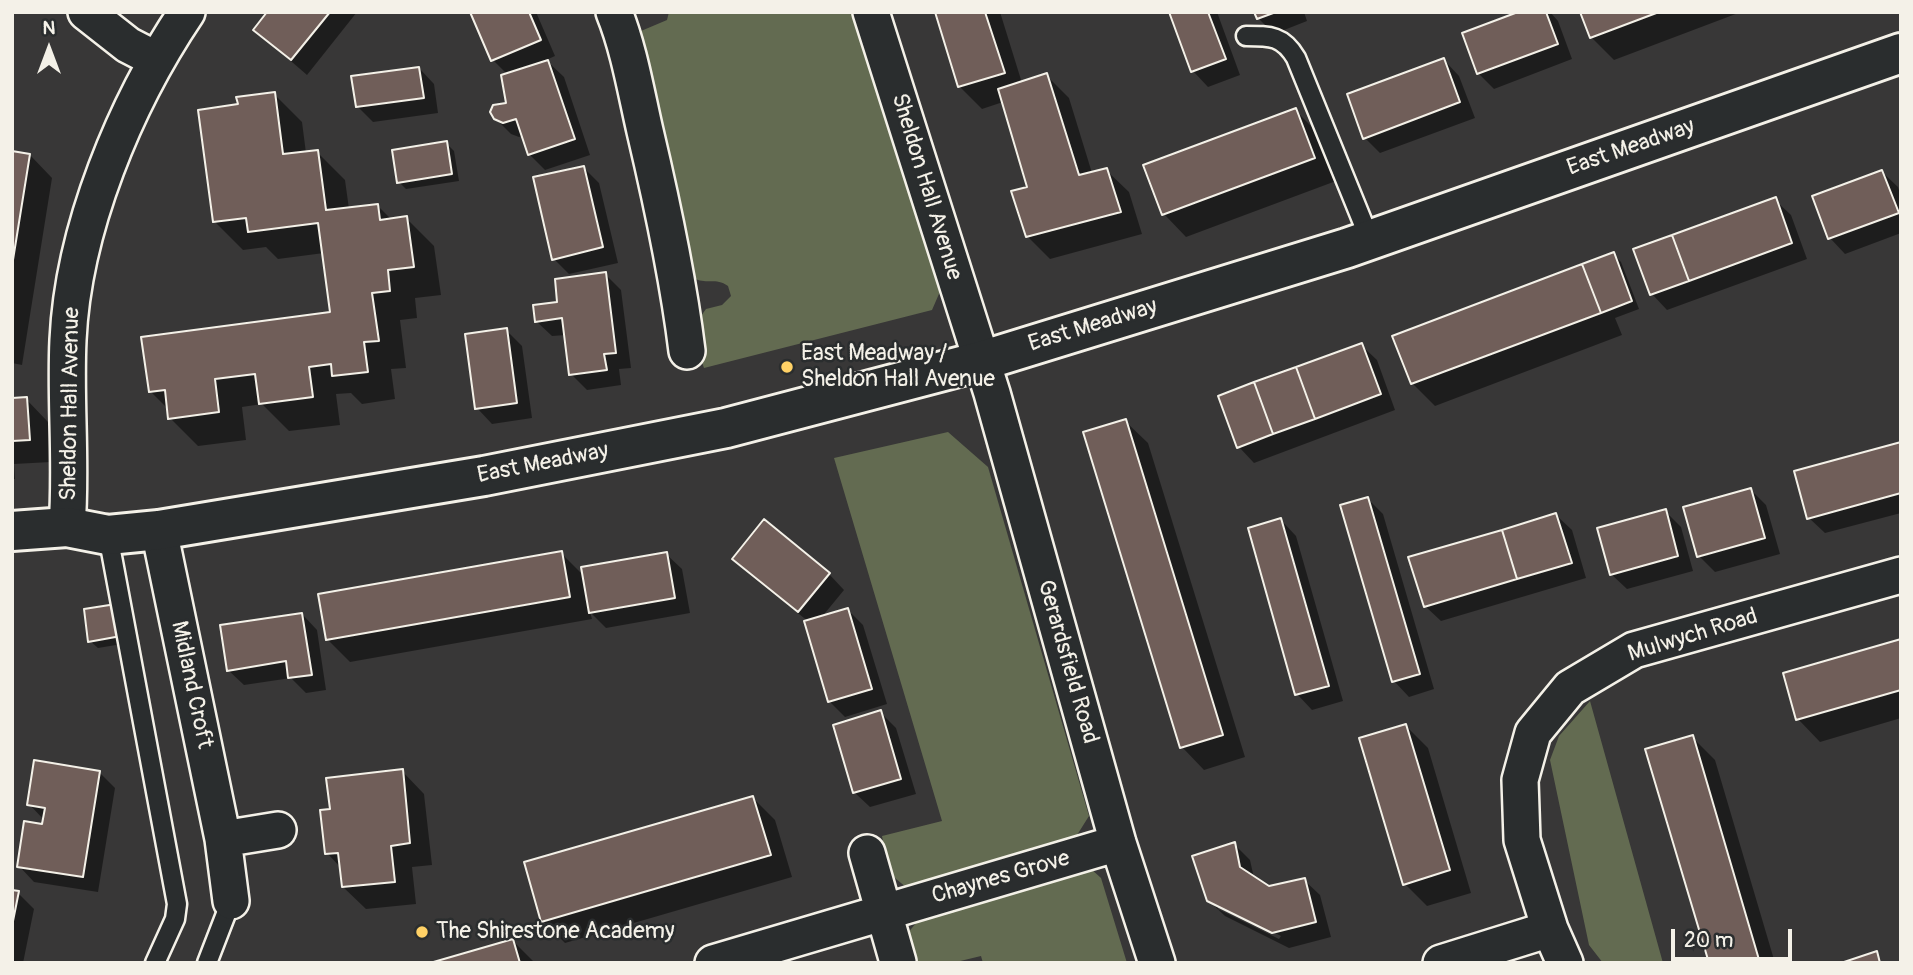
<!DOCTYPE html>
<style>
body{margin:0}
#map{position:relative;width:1913px;height:975px;overflow:hidden;background:#383737;font-family:Pangolin,sans-serif}
canvas{display:block}
.frame{position:absolute;inset:0;border:14px solid #f4f1e8;pointer-events:none}
.north{position:absolute;left:14px;top:14px;width:70px;height:70px;-webkit-text-stroke:5px #2a2d2e;paint-order:stroke;rotate:0deg;font-size:19px;font-weight:700;line-height:28px;text-align:center;color:#f4f1e8}
.north::after{content:'';display:block;margin:auto;width:24px;height:32px;background:#f4f1e8;clip-path:polygon(50% 0,100% 100%,50% 72%,0 100%)}
.scale{position:absolute;left:1671px;top:929px;width:121px;height:32px;box-sizing:border-box;border:4px solid #f4f1e8;border-top:0;padding-left:9px;font-size:21px;line-height:24px;white-space:nowrap;color:#f4f1e8;-webkit-text-stroke:5px #2a2d2e;paint-order:stroke}
</style>
<div id="map">
<canvas width="1913" height="975"></canvas>
<div class="frame"></div>
<div class="north">N</div>
<div class="scale">20 m</div>
</div>
<script>
const context = document.querySelector('canvas').getContext('2d');
context.lineJoin = 'round';
function fill(path, color) { context.fillStyle = color; context.fill(path, 'evenodd'); }
function strokePath(path, color, width, dash) { context.strokeStyle = color; context.lineWidth = width; context.lineCap = dash ? 'butt' : 'round'; context.setLineDash(dash || []); context.stroke(path); }
function label(font, color, halo, rows, align = 'center') {
  context.font = font + ' Pangolin,sans-serif'; context.lineWidth = 5; context.setLineDash([]); context.textBaseline = 'middle'; context.strokeStyle = halo; context.fillStyle = color; for (const [text, x, y, turn = 0] of rows) {
    context.save(); context.translate(x, y); context.rotate((+turn || 0) * Math.PI / 180); context.textAlign = isNaN(turn) ? turn : align; if (halo) context.strokeText(text, 0, 0); context.fillText(text, 0, 0); context.restore();
  }
}
const green = new Path2D(`
 M669 12H859L942 287 932 310 704 368C697 346 690 329 706 309L722 305 731 296 728 286C715 277 708 285 693 278L638 35 641 31 667 20Z
 M948 432 988 467 1089 816 1072 843 907 888 889 873 882 836 942 821 834 458Z
 M1590 701 1663 963H1603L1589 945 1550 760 1559 736Z
 M1090 868 1101 878 1127 963H983L981 956 952 963H911L907 934 921 917Z`);
const shadow = new Path2D(`
 M269 12H357L307 75 255 30Z
 M472 12H536L555 56 546 60 564 77 590 155 545 170 529 154 523 136 519 137 511 134 495 118 508 104V75L493 60Z
 M936 12H1000L1022 83 1046 75 1069 98 1092 173 1106 170 1129 192 1142 234 1050 259 1027 236 1029 188 1003 102 982 109 960 87Z
 M1171 12H1217L1240 75 1208 87 1193 71Z
 M1256 12H1304L1307 21 1274 34 1258 18Z
 M1523 12H1550L1558 21 1572 59 1494 89 1478 73Z
 M1582 12H1741L1614 60 1591 37Z
 M1444 60 1459 76 1475 118 1380 153 1365 138Z
 M419 68 434 84 438 113 373 122 357 106Z
 M274 94 302 122 306 153 317 152 345 180 349 209 377 205 392 220 406 218 434 246 441 295 415 298 417 318 400 320 406 368 391 369 395 399 362 404 351 393 336 394 340 425 289 431 262 404 242 407 246 440 198 446 170 418 169 410 150 391 332 314 324 253 278 259 266 247 243 250 215 222 240 106Z
 M1295 110 1318 133 1336 181 1186 237 1164 214Z
 M446 143 454 151 459 181 406 189 399 182Z
 M12 153 30 155 52 178 22 365 12 363Z
 M584 168 599 183 618 263 569 274 554 259Z
 M1882 172 1898 187 1901 196V233L1845 254 1830 238Z
 M1775 200 1791 215 1807 259 1667 310 1652 294Z
 M1613 254 1621 262 1639 309 1615 318 1622 335 1435 406 1412 383 1395 337Z
 M605 274 621 290 631 368 619 369 621 385 587 390 571 374 566 335 552 336 536 321Z
 M506 330 522 346 532 418 492 424 477 408Z
 M1361 345 1377 360 1395 410 1254 463 1239 447Z
 M26 399 48 422 51 462 14 464 15 479H12V400Z
 M1125 421 1148 443 1245 757 1204 770 1182 747Z
 M1901 444V513L1825 533 1809 518Z
 M1751 490 1766 505 1780 554 1715 572 1699 556Z
 M1368 499 1383 514 1434 689 1409 697 1394 681Z
 M1665 511 1681 527 1693 571 1627 589 1611 574Z
 M1556 515 1572 530 1586 578 1441 621 1425 606Z
 M1281 520 1296 536 1343 701 1312 710 1297 694Z
 M561 553 584 576 666 554 682 569 690 613 606 628 590 612 592 619 350 662 327 639Z
 M735 559 829 574 844 590 821 618 848 610 863 625 887 704 845 717 829 701 809 622 750 575Z
 M116 606 128 643 98 648 90 641Z
 M302 614 317 630 326 690 306 693 291 678 244 685 228 670Z
 M1901 640V718L1820 742 1798 719Z
 M880 712 896 728 916 794 870 807 854 792Z
 M1406 726 1428 748 1471 893 1427 906 1405 884Z
 M1692 737 1715 760 1775 963H1710Z
 M402 771 424 794 432 865 412 867 416 904 366 909 343 887 341 868 327 853 332 811Z
 M99 772 115 788 98 892 34 882 19 866 44 826 45 821 29 804Z
 M753 798 775 820 792 877 565 943 543 921Z
 M1234 844 1250 860 1254 878 1269 888 1304 880 1320 895 1331 937 1289 948 1225 916 1208 900ZM1218 905 1281 936 1279 939 1218 909Z
 M12 892 18 893 34 909 23 963H12Z
 M513 941 535 963H436Z`);
const building = new Path2D(`
 M267 12H330L291 60 253 30Z
 M470 12H529L541 40 491 61Z
 M935 12H985L1005 73 958 87Z
 M1169 12H1208L1226 59 1191 72Z
 M1254 12H1276L1257 19Z
 M1518 12H1546L1558 44 1477 74 1462 33Z
 M1580 12H1659L1590 38Z
 M1444 58 1460 102 1363 139 1347 94Z
 M548 60 575 139 528 155 516 119 503 123 494 119 490 112 493 105 506 103 501 75Z
 M419 67 424 98 356 107 351 76Z
 M1047 73 1079 175 1107 168 1121 212 1026 237 1011 191 1027 187 998 89Z
 M275 92 283 154 318 150 326 210 378 204 380 220 407 216 414 267 388 270 390 291 372 293 379 341 364 342 368 372 332 376 331 364 309 367 313 397 259 404 255 374 215 379 219 412 168 419 165 390 149 392 141 337 330 312 318 223 248 232 246 218 213 222 198 110 238 104 236 97Z
 M1296 108 1315 158 1162 215 1143 165Z
 M447 141 452 174 397 183 392 150Z
 M12 151 30 154 12 266Z
 M584 166 603 247 552 260 533 177Z
 M1882 170 1899 213 1828 239 1812 196Z
 M1776 197 1792 243 1689 281 1672 235Z
 M1672 235 1689 281 1650 295 1633 249Z
 M1614 252 1632 301 1601 313 1582 264Z
 M1582 264 1601 313 1411 384 1392 336Z
 M606 272 616 353 604 354 607 370 569 375 562 318 535 322 533 305 557 302 555 279Z
 M507 328 517 403 475 409 465 334Z
 M1362 343 1381 394 1315 419 1296 367Z
 M1296 367 1315 419 1273 434 1254 382Z
 M1254 382 1273 434 1237 448 1218 396Z
 M27 397 30 440 12 441V398Z
 M1126 419 1223 735 1180 748 1083 432Z
 M1901 442V493L1807 519 1794 471Z
 M1751 488 1765 538 1697 557 1683 507Z
 M1368 497 1420 674 1392 682 1340 505Z
 M1666 509 1678 556 1610 575 1597 528Z
 M1556 513 1572 563 1517 579 1502 530Z
 M1281 518 1329 686 1295 695 1248 528Z
 M764 519 830 573 798 612 732 559Z
 M1502 530 1517 579 1424 607 1408 557Z
 M562 551 570 597 326 640 318 594Z
 M667 552 675 598 589 613 581 567Z
 M116 604 121 636 88 642 84 609Z
 M848 608 872 689 828 702 804 621Z
 M302 613 312 675 288 678 286 661 227 671 220 625Z
 M1901 639V690L1796 720 1783 673Z
 M881 710 901 779 853 793 833 725Z
 M1406 724 1450 870 1403 885 1359 738Z
 M1693 735 1760 963H1709L1645 749Z
 M34 760 100 771 83 877 17 867 24 821 42 824 45 808 27 805Z
 M403 769 410 843 391 846 395 882 342 887 338 853 325 854 320 810 330 809 326 778Z
 M753 796 771 855 541 922 524 862Z
 M1235 842 1240 867 1269 886 1305 878 1316 922 1272 933 1207 901 1192 856Z
 M12 890 19 891 12 926Z
 M513 939 520 963H430Z
 M1877 951 1880 963H1841Z`);
const lane = new Path2D(`
 M1246 36C1271 36 1283 36 1296 58L1370 240
 M108 535 177 904 175 919 155 963
 M207 963 231 901`);
const street = new Path2D(`
 M86 12 128 45 157 60
 M614 12C629 49 636 92 645 131 662 203 678 277 687 351
 M871 12 992 393 1118 843 1157 963
 M67 527C72 465 65 402 68 340 73 229 125 104 187 12
 M159 530 223 839 231 901
 M223 839 278 830
 M867 853 898 962
 M1550 929 1565 963
 M713 963 1118 843
 M1441 963 1550 929 1522 840 1520 780 1533 733 1570 688 1634 650 1901 575`);
const secondary = new Path2D(`
 M12 531 67 527 108 535 159 530 484 476 726 428 981 361 1347 248 1901 53`);
const markers = [
 [787,367,7,"#ffd166"],
 [422,932,7,"#ffd166"]
];
const streetNames = [
 ["East Meadway",1631,148,-19],
 ["Sheldon Hall Avenue",926,187,73],
 ["East Meadway",1093,326,-17],
 ["Sheldon Hall Avenue",71,404,-89],
 ["East Meadway",543,464,-11],
 ["Mulwych Road",1693,636,-17],
 ["Gerardsfield Road",1067,662,74],
 ["Midland Croft",191,685,78],
 ["Chaynes Grove",1001,878,-16]
];
const poiNames = [
 ["East Meadway /",801,354],
 ["Sheldon Hall Avenue",801,380],
 ["The Shirestone Academy",436,932]
];
fill(green, '#636b51');
fill(shadow, '#0007');
fill(building, '#705e59');
strokePath(building, '#f4f1e8', 2);
strokePath(lane, '#f4f1e8', 23);
strokePath(street, '#f4f1e8', 40);
strokePath(secondary, '#f4f1e8', 44);
strokePath(lane, '#2a2d2e', 18);
strokePath(street, '#2a2d2e', 35);
strokePath(secondary, '#2a2d2e', 38);
for (const [x, y, r, color] of markers) { const dot = new Path2D(); dot.arc(x, y, r, 0, 2 * Math.PI); context.fillStyle = color; context.fill(dot); strokePath(dot, '#2a2d2e', 2.5); }
label('23px', '#f4f1e8', '#2a2d2e', streetNames);
label('23px', '#f4f1e8', '#2a2d2e', poiNames, 'left');
</script>
